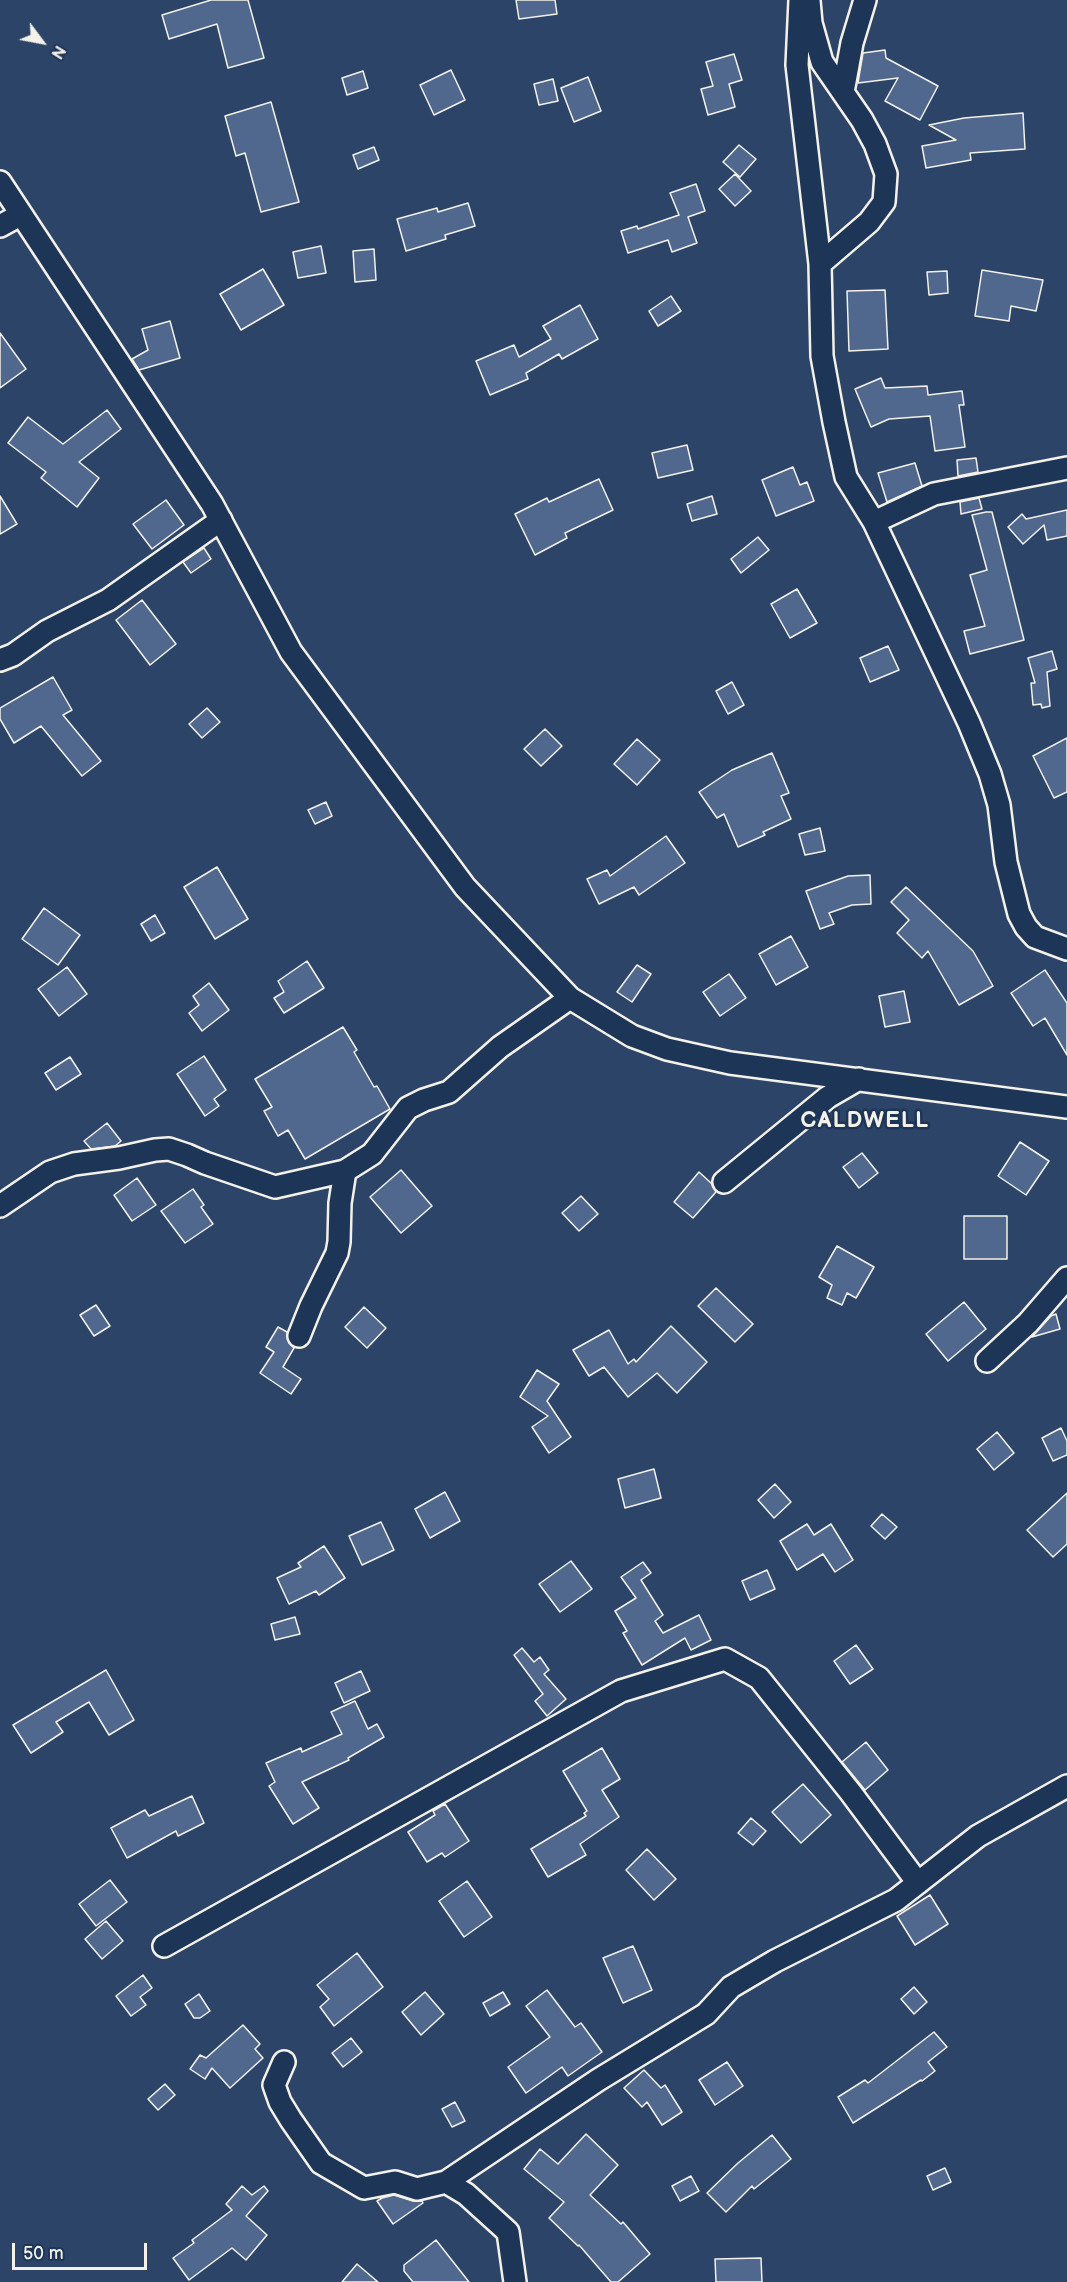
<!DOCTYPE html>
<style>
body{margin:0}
#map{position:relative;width:1067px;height:2282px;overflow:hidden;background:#2c4468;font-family:"Balsamiq Sans",sans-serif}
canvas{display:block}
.north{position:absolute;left:12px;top:12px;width:60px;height:60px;-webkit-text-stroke:4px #1d3557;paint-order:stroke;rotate:122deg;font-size:16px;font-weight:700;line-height:24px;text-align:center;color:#f4f1e8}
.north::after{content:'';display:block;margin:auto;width:21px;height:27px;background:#f4f1e8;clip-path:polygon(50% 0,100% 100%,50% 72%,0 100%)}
.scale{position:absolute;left:12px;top:2243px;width:135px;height:27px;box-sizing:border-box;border:3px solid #f4f1e8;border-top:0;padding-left:8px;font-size:18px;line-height:21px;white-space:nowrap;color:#f4f1e8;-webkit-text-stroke:4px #1d3557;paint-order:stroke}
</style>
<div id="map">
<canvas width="1067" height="2282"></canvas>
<div class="north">N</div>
<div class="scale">50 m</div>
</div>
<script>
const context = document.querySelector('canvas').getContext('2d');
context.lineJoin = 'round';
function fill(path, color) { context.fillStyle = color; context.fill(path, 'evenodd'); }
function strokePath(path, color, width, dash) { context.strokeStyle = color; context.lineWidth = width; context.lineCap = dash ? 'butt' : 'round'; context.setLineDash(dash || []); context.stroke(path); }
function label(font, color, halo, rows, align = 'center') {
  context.font = font + ' "Balsamiq Sans",sans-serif'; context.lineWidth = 5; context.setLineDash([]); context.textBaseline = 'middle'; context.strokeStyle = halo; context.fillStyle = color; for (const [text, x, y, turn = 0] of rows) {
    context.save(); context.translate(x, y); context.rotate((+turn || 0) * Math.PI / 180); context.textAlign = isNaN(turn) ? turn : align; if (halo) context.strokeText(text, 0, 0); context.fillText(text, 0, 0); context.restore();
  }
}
const building = new Path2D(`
 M211 0H248L264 58 228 68 217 24 169 39 162 15Z
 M516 0H555L557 14 519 19Z
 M885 50 886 58 938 86 920 120 885 101 898 78 858 83 863 53Z
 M734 54 742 80 729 84 735 107 708 115 701 89 713 86 706 62Z
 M451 70 465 100 434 115 420 85Z
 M363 71 368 88 347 95 342 78Z
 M588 77 601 111 574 122 561 88Z
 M553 79 558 101 539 105 534 84Z
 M271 102 299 202 261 212 245 153 236 156 225 116Z
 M1023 113 1025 149 970 153 971 160 926 168 922 146 956 140 929 125 964 118Z
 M739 145 756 159 740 177 723 162Z
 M374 147 379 160 358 169 353 155Z
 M735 174 751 191 735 206 719 189Z
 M696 184 705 211 688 217 697 243 672 252 668 240 628 253 621 231 637 226 638 229 679 215 670 193Z
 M468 203 475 226 445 235 446 239 406 251 397 219 437 208 438 212Z
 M321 246 326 273 298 278 293 252Z
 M374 249 376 280 355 282 353 251Z
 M263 269 284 305 241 330 220 294Z
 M982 270 1043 280 1036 311 1011 306 1009 321 975 316Z
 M947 271 948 293 929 295 927 272Z
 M885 290 888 349 849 351 847 291Z
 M671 296 681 311 658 326 649 311Z
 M580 305 598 339 562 359 559 354 526 373 528 379 490 395 476 361 514 345 519 357 551 339 543 326Z
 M170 321 180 358 139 370 132 359 148 350 142 329Z
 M0 333 26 369 0 388Z
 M881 378 885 388 927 386 928 395 962 391 964 405H959L965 447 935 451 930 416 889 419 871 427 855 389Z
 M107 410 121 429 79 462 99 478 77 507 41 478 46 472 8 443 28 417 63 444Z
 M687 445 693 470 658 478 652 453Z
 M976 458 978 472 958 476 957 460Z
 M915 463 922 486 887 502 878 473Z
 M793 467 800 485 807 482 814 501 776 516 762 480Z
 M599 479 613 510 565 533 567 538 535 555 515 514 547 498 549 502Z
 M0 496 17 524 0 534Z
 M712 496 717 514 692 521 687 504Z
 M979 498 982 509 961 514 960 502Z
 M166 500 184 525 152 549 133 524Z
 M1067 510V536L1047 540 1044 525 1023 544 1008 527 1022 514 1026 519Z
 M986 512H992L1024 640 970 654 964 631 985 626 970 575 987 570 972 515Z
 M758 537 769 550 741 573 731 559Z
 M204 548 211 559 191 573 183 562Z
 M797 589 817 623 790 638 771 604Z
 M142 600 176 644 150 665 116 620Z
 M888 646 899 670 870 682 860 658Z
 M1052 651 1057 669 1047 672 1050 706 1042 708 1041 704 1033 705 1031 683H1035L1028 658Z
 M53 677 72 710 63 715 101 761 82 776 41 726 14 743 0 719V708Z
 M732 682 744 705 728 714 716 691Z
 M207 708 220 722 202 738 189 724Z
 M545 729 562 746 541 766 524 749Z
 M1067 738V792L1054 798 1033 756Z
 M637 739 660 760 637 785 614 764Z
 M772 753 789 793 781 796 791 819 763 832 765 835 738 847 724 814 717 818 699 792 732 770Z
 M326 802 332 816 315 824 308 810Z
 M820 828 825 851 805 855 799 834Z
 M666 836 685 863 639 895 634 887 599 904 587 879 607 870 610 876Z
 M217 867 248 919 215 939 184 887Z
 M870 875 871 904 852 905 829 913 834 924 820 929 806 891 848 876Z
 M906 887 973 951 993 986 959 1005 928 951 922 958 897 933 909 920 891 902Z
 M44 908 80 935 58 965 22 939Z
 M155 915 165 933 151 941 141 924Z
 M791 936 808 967 776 985 759 954Z
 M307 961 324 988 284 1013 274 998 284 992 278 981Z
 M637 965 651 974 632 1002 617 992Z
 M67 967 87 994 59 1016 38 989Z
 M1045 970 1067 1003V1055L1045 1018 1033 1026 1011 993Z
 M729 974 746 998 720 1016 703 992Z
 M209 983 229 1010 202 1031 189 1013 199 1005 193 996Z
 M904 991 910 1022 885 1027 879 996Z
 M343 1027 357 1050 354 1052 374 1087 377 1086 390 1109 305 1159 288 1130 278 1136 264 1111 272 1107 255 1079Z
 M204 1056 226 1090 214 1099 219 1106 205 1116 177 1074Z
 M70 1057 81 1074 56 1090 45 1073Z
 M107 1123 121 1141 115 1146 91 1149 84 1141Z
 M1020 1142 1049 1161 1026 1195 998 1176Z
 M862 1153 878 1173 859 1188 843 1167Z
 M401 1170 432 1206 401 1233 370 1197Z
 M699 1172 711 1183 716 1192 693 1218 674 1202Z
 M137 1178 156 1205 132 1221 114 1195Z
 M193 1189 204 1205 201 1207 213 1224 185 1243 161 1211Z
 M581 1196 598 1214 579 1231 562 1213Z
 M964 1216H1007V1259H964Z
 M837 1246 874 1267 856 1298 847 1293 842 1305 827 1298 832 1285 819 1277Z
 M716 1288 753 1324 735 1342 698 1306Z
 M964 1302 986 1329 948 1361 926 1334Z
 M96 1305 110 1326 94 1336 80 1315Z
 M364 1307 386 1328 367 1348 345 1327Z
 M1056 1314 1060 1329 1032 1337 1051 1316Z
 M671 1326 707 1362 677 1393 657 1373 628 1397 604 1367 589 1376 573 1350 609 1330 628 1364 634 1359 636 1362Z
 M278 1327 287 1332 289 1343 294 1348 283 1367 301 1379 291 1394 260 1373 274 1352 266 1347Z
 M537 1370 559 1384 547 1401 571 1437 549 1453 532 1427 548 1416 520 1397Z
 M1061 1428 1067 1441V1455L1053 1461 1042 1438Z
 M997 1432 1014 1453 994 1470 977 1449Z
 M654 1469 661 1498 625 1508 618 1479Z
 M775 1484 791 1502 774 1518 758 1500Z
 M445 1492 460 1521 430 1538 415 1509Z
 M1067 1493V1544L1053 1557 1027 1530Z
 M882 1514 897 1527 885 1539 871 1526Z
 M381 1522 394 1550 362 1565 349 1536Z
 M807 1524 814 1535 831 1524 853 1560 835 1572 823 1554 797 1570 780 1541Z
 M324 1546 345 1578 319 1595 316 1591 289 1604 277 1578 301 1567 298 1563Z
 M571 1561 592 1589 560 1612 539 1584Z
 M643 1562 651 1573 641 1580 663 1615 655 1621 663 1633 699 1615 711 1640 691 1650 685 1638 642 1665 623 1633 627 1631 615 1611 636 1598 621 1577Z
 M767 1570 775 1589 750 1600 742 1581Z
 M295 1617 300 1634 275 1640 271 1624Z
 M856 1645 873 1669 850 1684 834 1661Z
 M522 1648 534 1662 540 1657 549 1670 544 1674 566 1699 547 1716 535 1701 543 1694 514 1655Z
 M106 1670 134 1720 109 1735 89 1702 56 1722 63 1732 31 1753 13 1725Z
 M361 1671 370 1691 344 1703 335 1683Z
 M355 1701 368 1729 377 1724 384 1737 348 1758 349 1760 302 1782 319 1808 293 1824 269 1786 275 1782 266 1763 301 1748 302 1752 342 1734 331 1712Z
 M866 1742 888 1770 865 1790 842 1762Z
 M602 1748 620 1779 602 1790 619 1817 580 1844 586 1855 548 1877 531 1849 586 1816 584 1813 587 1811 563 1771Z
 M803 1784 831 1815 801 1843 772 1812Z
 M192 1796 204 1823 178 1836 176 1831 127 1858 111 1828 145 1810 149 1816Z
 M445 1804 469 1841 445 1857 442 1853 427 1862 408 1832 435 1815 433 1811Z
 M751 1818 766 1831 753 1845 738 1833Z
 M647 1849 676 1879 654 1900 626 1870Z
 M110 1880 127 1902 96 1926 79 1904Z
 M467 1881 492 1917 464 1937 439 1901Z
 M930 1895 948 1924 915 1945 897 1916Z
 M106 1921 123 1941 102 1959 85 1939Z
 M633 1946 652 1990 623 2003 603 1958Z
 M357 1953 383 1987 334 2026 320 2007 329 1999 317 1985Z
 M143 1975 152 1988 140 1997 146 2005 131 2016 116 1996Z
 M914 1987 927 2002 914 2014 901 1999Z
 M547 1990 575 2027 581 2023 602 2052 568 2076 562 2067 526 2093 508 2067 550 2037 526 2006Z
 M425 1992 444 2014 421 2035 402 2012Z
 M503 1992 510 2004 490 2016 483 2003Z
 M199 1994 210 2011 200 2018H194L185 2004Z
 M243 2025 260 2044 255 2049 263 2058 230 2088 212 2068 205 2079 190 2069 200 2055 206 2058Z
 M934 2032 947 2047 928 2062 935 2071 922 2081 921 2080 853 2123 838 2097 865 2080 868 2083Z
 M351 2038 362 2052 343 2067 332 2053Z
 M727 2062 743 2086 715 2105 699 2080Z
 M644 2070 661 2088 665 2085 682 2112 662 2125 647 2102 642 2107 624 2088Z
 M165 2084 175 2095 158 2110 148 2099Z
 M455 2102 465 2121 452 2127 442 2109Z
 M586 2134 618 2165 590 2195 621 2224 623 2222 650 2254 618 2282H611L579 2245 578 2246 549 2218 564 2202 524 2169 540 2149 558 2164Z
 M772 2135 791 2159 754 2189 752 2186 726 2212 707 2193 738 2163Z
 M945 2168 951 2182 933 2190 927 2176Z
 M691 2176 699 2191 680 2201 672 2186Z
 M242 2186 252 2195 264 2186 268 2191 246 2216 267 2235 246 2260 232 2248 189 2280 173 2258 194 2243 192 2240 232 2210 226 2204Z
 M394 2195 413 2201H422L423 2203 393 2224 377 2201 382 2198Z
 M436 2240 469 2282H413L404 2271V2265Z
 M761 2258 762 2282H716L715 2259Z
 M357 2264 378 2282H342Z`);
const street = new Path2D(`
 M800 0 797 65 820 264 822 356 834 422 846 477 874 522 969 723 990 774 999 805 1006 862 1019 914 1026 927 1035 937 1067 949
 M809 1 811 23 822 62 862 120 875 144 886 174 884 202 869 222 820 264
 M843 92 852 43 865 0
 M0 182 212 504 291 652 465 887 570 998 632 1036 667 1049 730 1063 1067 1107
 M0 226 20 215
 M874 522 934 494 1067 468
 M0 660 13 655 47 631 108 600 221 520
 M724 1182 828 1097 859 1079
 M0 1206 50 1172 74 1164 119 1158 155 1150 169 1149 187 1155 205 1163 275 1187 345 1171 372 1154 408 1108 424 1100 449 1092 500 1047 570 998
 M299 1336 311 1306 337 1253 339 1242 340 1203 345 1171
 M987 1361 1028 1323 1067 1278
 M164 1946 621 1691 725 1659 759 1678 851 1793 918 1883
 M284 2062 274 2085 280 2102 291 2120 321 2163 364 2188 395 2182 417 2189 446 2182 466 2194 508 2232 515 2282
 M446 2182 598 2080 706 2014 731 1987 775 1961 896 1900 978 1836 1067 1786`);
const districtNames = [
 ["CALDWELL",865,1121]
];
fill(building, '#50688e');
strokePath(building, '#f4f1e8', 1.5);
strokePath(street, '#f4f1e8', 26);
strokePath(street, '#1d3557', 21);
context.letterSpacing = '1.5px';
label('bold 22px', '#f4f1e8', '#1d3557', districtNames);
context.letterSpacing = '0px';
</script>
